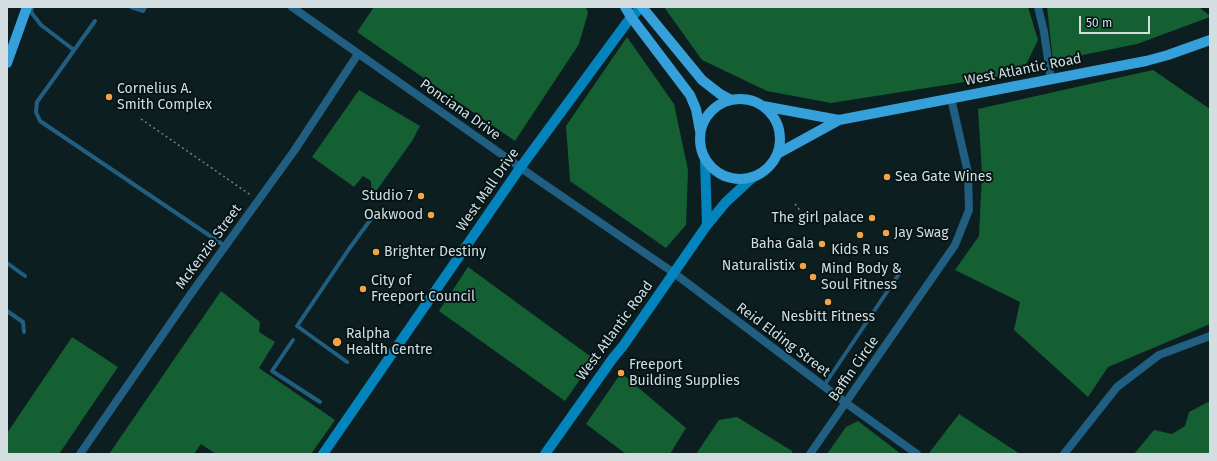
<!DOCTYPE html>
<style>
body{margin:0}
#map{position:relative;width:1217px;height:461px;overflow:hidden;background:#0d1e20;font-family:"Fira Sans",sans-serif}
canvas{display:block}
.frame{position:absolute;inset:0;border:8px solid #d4dee0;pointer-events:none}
.scale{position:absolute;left:1079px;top:16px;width:71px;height:18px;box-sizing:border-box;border:2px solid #d4dee0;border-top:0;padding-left:5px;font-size:12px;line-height:14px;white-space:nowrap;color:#d4dee0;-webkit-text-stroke:3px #051517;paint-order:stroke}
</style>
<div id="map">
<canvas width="1217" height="461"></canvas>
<div class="frame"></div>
<div class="scale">50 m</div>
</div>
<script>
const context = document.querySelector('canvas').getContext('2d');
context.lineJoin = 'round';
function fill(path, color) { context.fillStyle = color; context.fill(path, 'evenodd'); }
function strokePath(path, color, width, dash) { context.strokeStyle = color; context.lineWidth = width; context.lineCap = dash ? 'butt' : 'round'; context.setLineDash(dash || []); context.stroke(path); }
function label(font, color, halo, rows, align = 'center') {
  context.font = font + ' "Fira Sans",sans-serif'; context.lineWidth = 4; context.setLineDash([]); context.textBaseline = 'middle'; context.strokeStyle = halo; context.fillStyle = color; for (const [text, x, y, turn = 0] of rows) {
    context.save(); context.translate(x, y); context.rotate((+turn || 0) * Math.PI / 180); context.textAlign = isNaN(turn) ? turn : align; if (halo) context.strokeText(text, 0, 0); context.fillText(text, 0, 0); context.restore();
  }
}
const forest = new Path2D(`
 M374 7H586L588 13 579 44 515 141 357 32Z
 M664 7H1028L1038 40 1022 73 831 103 767 91 702 60Z
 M1047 7H1199L1210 16V17L1137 44 1053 61Z
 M627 37 674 104 688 170 686 225 666 248 570 181 566 126Z
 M1153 70 1210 109V324L1108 367 1088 397 1014 330 1020 302 955 270 979 236 982 173 978 109Z
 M359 90 420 126 412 141 372 197 371 181 363 176 354 187 312 157Z
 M468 267 594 359 565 401 439 311Z
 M221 291 260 322 259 332 275 342 259 368 335 420 311 454H216L201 444 194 454H109Z
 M72 337 118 367 59 454H7V433Z
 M621 373 686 428 670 454H626L586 424Z
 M1210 401V454H1134L1154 430 1172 434 1185 426 1189 412Z
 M959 414 1020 454H931L929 453Z
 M737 417 792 451V454H696L719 420Z
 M858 421 901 454H827L846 427Z`);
const path = new Path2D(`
 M141 119 252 196
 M795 204 806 218`);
const lane = new Path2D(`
 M32 7 31 12 41 25 74 50
 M131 7 143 11 145 7
 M95 21 37 102 36 112 40 121 225 246
 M7 263 25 276
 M7 311 23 322 24 332
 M293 340 272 371 320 402
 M347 362 297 326 349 249 371 219
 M823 387 901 271`);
const street = new Path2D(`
 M292 7 541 182 674 273 846 403 917 454
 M1038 7 1044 32 1051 80
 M80 454 190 295 294 151 358 54
 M810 454 955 245 969 210 968 173 951 98
 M1064 454 1117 387 1159 355 1210 336`);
const secondary = new Path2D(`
 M705 159 707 225
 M323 454 520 168 631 17 642 7
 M545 454 613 358 623 346 707 225 726 202 752 178`);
const primary = new Path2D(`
 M625 7 631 17 690 95 696 109 700 131
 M642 7 702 80 720 94 731 100
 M7 63 27 7
 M700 139a40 40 0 1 1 80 0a40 40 0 1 1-80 0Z
 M763 106 839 120
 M777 154 839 120 1146 61 1168 55 1210 40`);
const markers = [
 [109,97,4,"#f5a345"],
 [887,177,4,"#f5a345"],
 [421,196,4,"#f5a345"],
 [431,215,4,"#f5a345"],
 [872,218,4,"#f5a345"],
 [886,233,4,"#f5a345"],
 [860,235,4,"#f5a345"],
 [822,244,4,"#f5a345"],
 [376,252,4,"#f5a345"],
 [803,266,4,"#f5a345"],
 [813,277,4,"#f5a345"],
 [363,289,4,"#f5a345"],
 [828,302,4,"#f5a345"],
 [337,342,5,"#f5a345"],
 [621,373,4,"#f5a345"]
];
const streetNames = [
 ["West Atlantic Road",1023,70,-11],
 ["Ponciana Drive",460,110,35],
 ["West Mall Drive",488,190,-55],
 ["McKenzie Street",209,247,-54],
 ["West Atlantic Road",615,331,-54],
 ["Reid Elding Street",783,340,37],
 ["Baffin Circle",854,369,-55]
];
const poiNames = [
 ["Cornelius A.",117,89],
 ["Smith Complex",117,105],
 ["Sea Gate Wines",895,177],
 ["Studio 7",413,196,"right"],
 ["Oakwood",423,215,"right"],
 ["The girl palace",864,218,"right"],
 ["Jay Swag",894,233],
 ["Baha Gala",814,244,"right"],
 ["Kids R us",860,250,"center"],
 ["Brighter Destiny",384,252],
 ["Naturalistix",795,266,"right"],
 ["Mind Body &",821,269],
 ["Soul Fitness",821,285],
 ["City of",371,281],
 ["Freeport Council",371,297],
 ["Nesbitt Fitness",828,317,"center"],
 ["Ralpha",346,334],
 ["Health Centre",346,350],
 ["Freeport",629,365],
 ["Building Supplies",629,381]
];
fill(forest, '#146033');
strokePath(path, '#748284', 1.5, [2, 3]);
strokePath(lane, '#205e82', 4);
strokePath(street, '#205e82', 8);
strokePath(secondary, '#0384bd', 10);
strokePath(primary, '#36a0db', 10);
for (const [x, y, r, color] of markers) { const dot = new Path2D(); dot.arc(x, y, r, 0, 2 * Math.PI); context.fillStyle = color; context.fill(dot); strokePath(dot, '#051517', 1.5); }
label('14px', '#d4dee0', '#051517', streetNames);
label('14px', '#d4dee0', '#051517', poiNames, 'left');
</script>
